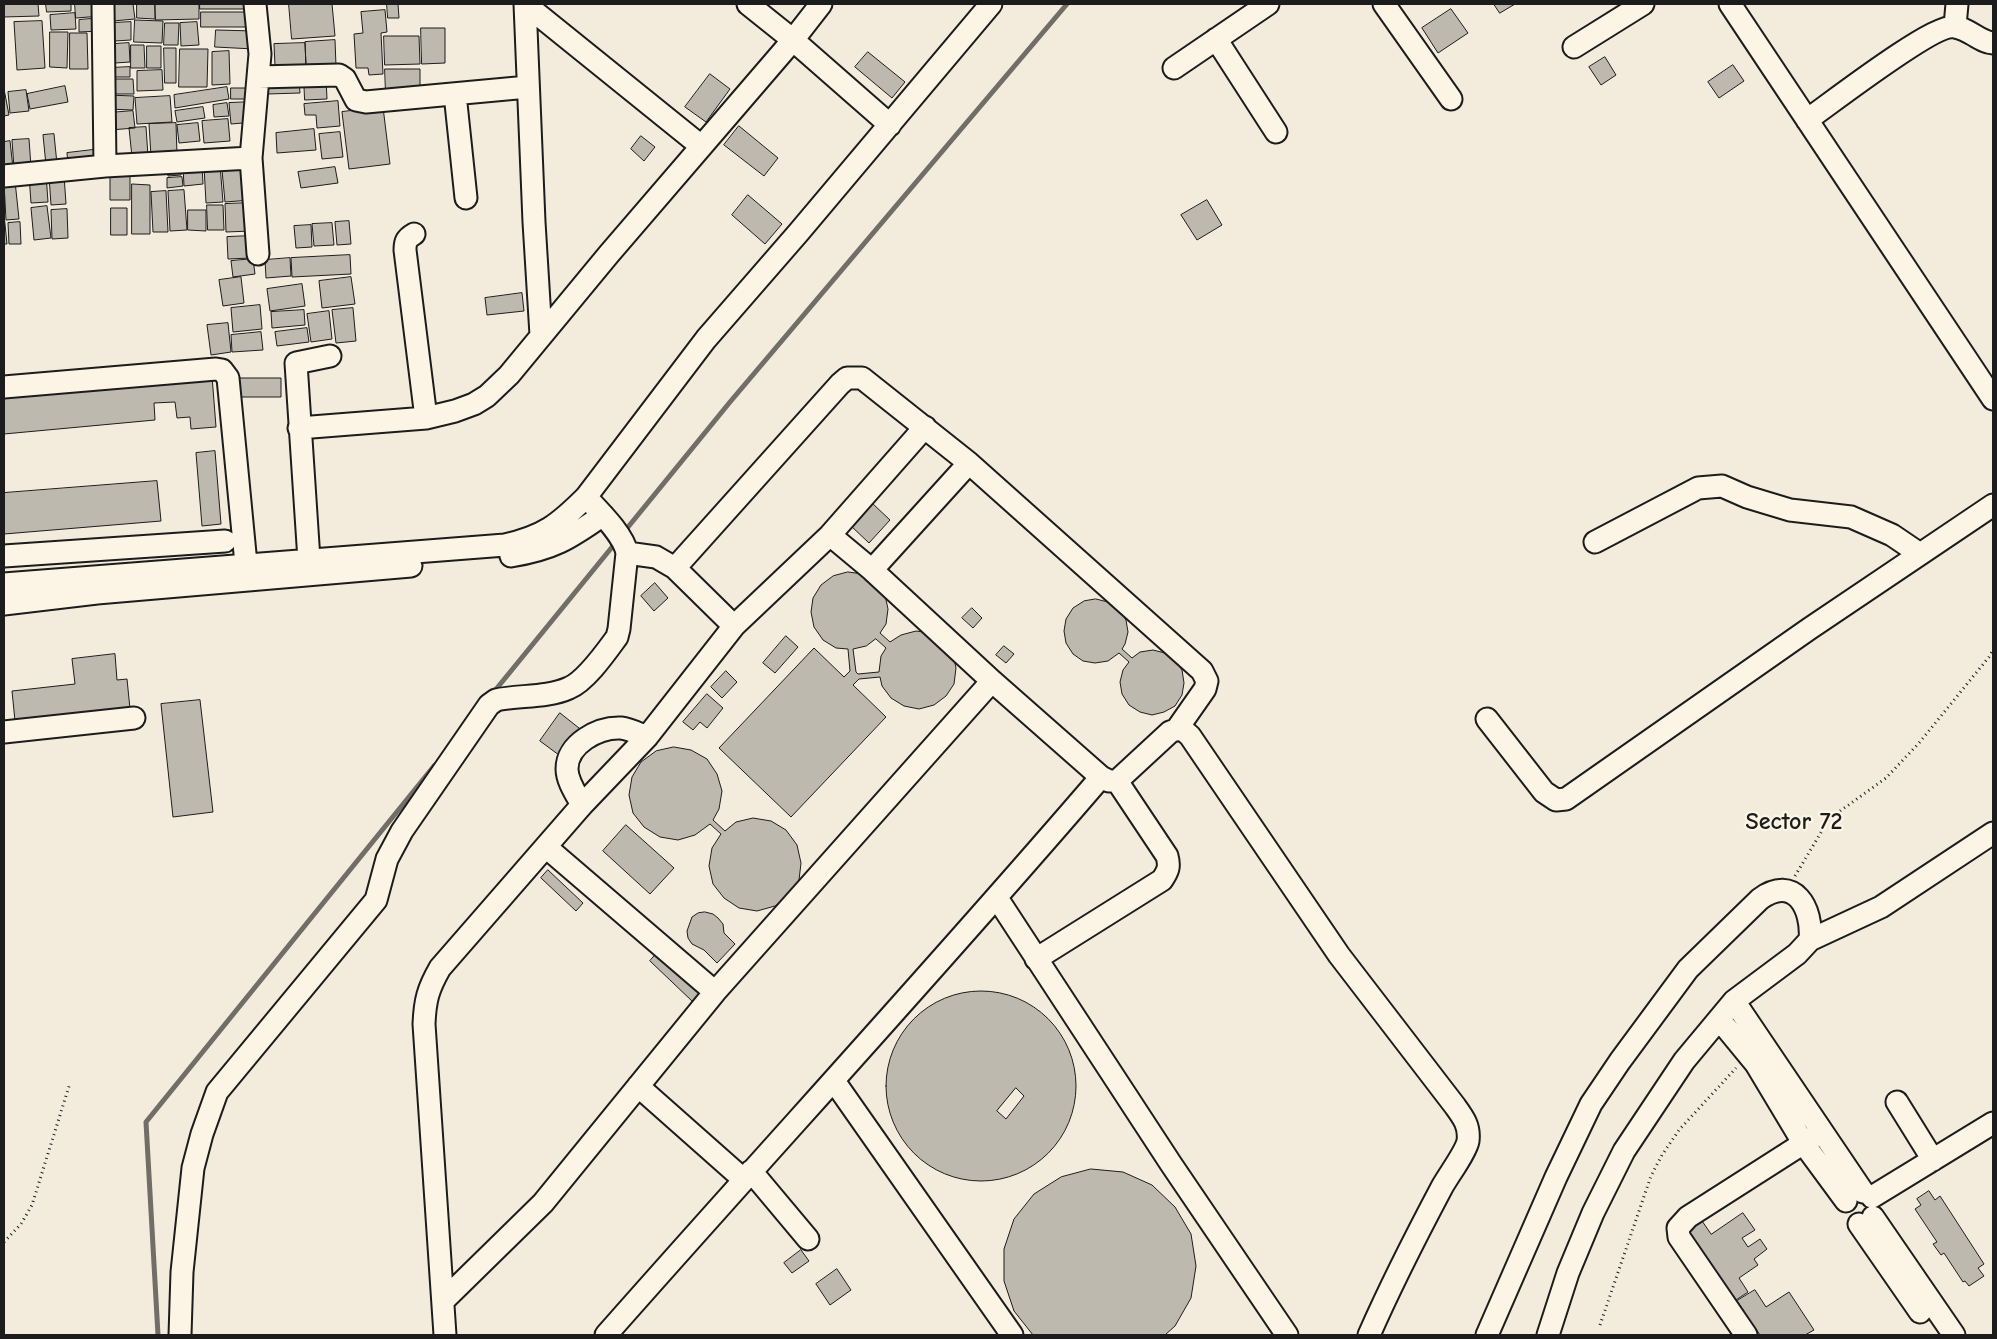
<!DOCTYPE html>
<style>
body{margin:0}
#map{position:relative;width:1997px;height:1339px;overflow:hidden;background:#f3ecdd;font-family:"Comic Neue",sans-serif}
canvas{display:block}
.frame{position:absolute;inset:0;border:5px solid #1c1c1c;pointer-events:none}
</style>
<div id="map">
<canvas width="1997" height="1339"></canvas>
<div class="frame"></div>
</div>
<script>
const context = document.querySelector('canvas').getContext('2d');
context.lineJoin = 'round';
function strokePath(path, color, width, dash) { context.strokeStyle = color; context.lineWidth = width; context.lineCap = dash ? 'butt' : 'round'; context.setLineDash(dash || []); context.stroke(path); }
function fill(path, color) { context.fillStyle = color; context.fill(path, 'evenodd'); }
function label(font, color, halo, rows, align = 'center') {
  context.font = font + ' "Comic Neue",sans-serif'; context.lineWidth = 4.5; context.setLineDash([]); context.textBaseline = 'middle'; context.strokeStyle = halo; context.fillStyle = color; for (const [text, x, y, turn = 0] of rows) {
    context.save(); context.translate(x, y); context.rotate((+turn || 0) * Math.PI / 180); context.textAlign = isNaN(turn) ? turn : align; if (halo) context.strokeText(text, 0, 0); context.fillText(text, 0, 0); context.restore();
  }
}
const stream = new Path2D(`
 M624 532 730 402 1067 4
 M493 693 617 541
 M158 1335 146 1122 434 766`);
const building = new Path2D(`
 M4 4H38L39 16 4 17Z
 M46 4H71V11L47 12Z
 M75 4H100L101 16 76 18Z
 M111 4H133L135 19 113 21Z
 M137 4H155V19L137 18Z
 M155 4H199V19L156 20Z
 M200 4H245V9H200Z
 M289 4H332L335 36 292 39Z
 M387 4H398L399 18H388Z
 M1494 4H1515L1500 13Z
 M1451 9 1468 33 1438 53 1422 28Z
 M385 10 387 32 381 33 383 74 369 75 368 68H356L354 34 363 33 361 12Z
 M201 12H252L251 27H201Z
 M75 13 76 29 51 30 50 15Z
 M101 18V31L79 32V20Z
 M135 20 163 21 162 43 134 42Z
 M42 21 45 68 17 70 14 22Z
 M131 22V40L114 41 113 23Z
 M197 22 199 45 181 46 180 23Z
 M165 23H179L178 45H164Z
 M421 28H445V63L422 64Z
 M216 30 255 31 254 49 215 47Z
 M50 32H68L67 68 50 67Z
 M70 33H87L88 69H70Z
 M384 36H419L420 64 385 65Z
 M335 40 336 66 306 67 305 42Z
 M129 43 130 62 115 63 114 44Z
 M305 43 306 65 275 66 274 44Z
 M131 45H144L145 68H131Z
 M147 46H161V68H147Z
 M164 48H176V83H165Z
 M180 49H208L207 87H179Z
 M229 51 230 84 212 85V52Z
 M868 52 905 82 892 98 855 67Z
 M1605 57 1616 75 1601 85 1589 67Z
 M1733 65 1744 81 1719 98 1708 82Z
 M130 67V77H110V68Z
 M385 69H420V94L386 95Z
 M162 70 163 90 137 91V71Z
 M710 74 730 89 706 122 685 107Z
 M304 78H326L327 99 305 100Z
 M112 79H133L134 94H113Z
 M299 79 300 93 267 94V80Z
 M65 86 68 102 30 109 27 94Z
 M227 87 229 99 175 108 174 95Z
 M231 88H253V99H231Z
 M4 89 9 115 4 116Z
 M26 90 29 111 10 113 8 92Z
 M107 95 134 96 133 110 107 109Z
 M170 96 172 122 137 124 135 98Z
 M338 101 340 126 317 128 316 115H305L304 104Z
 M252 102 254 122 231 124 229 103Z
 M227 103 229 116 214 117 213 105Z
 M203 107 205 118 177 122 175 111Z
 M383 107 390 164 349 169 342 112Z
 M133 111 135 128 110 130 108 113Z
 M228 119 230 141 204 143 202 121Z
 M176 123 177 155 151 156 149 124Z
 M198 123 200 141 179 143 177 125Z
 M739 126 778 158 764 176 724 145Z
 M146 127 148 156 132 157 129 128Z
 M314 129 316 150 277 153 276 133Z
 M340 132 343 157 322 159 319 134Z
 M54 134 57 164 46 165 43 135Z
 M641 136 655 147 644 161 631 149Z
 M29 139 31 167 14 168 12 140Z
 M10 141 13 168 4 169V142Z
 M101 149 102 159 68 163 67 153Z
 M202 165 203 184 184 186 183 166Z
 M220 165 223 202 206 203 204 166Z
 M181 166V175L168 176 167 167Z
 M130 167V200H110V168Z
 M335 167 338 183 301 188 298 172Z
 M249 168 251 200 225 202 222 170Z
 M46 174 48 202 31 203 29 175Z
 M64 175 66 204 51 205 49 176Z
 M182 177 183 186 167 188V178Z
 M15 181 19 219 6 220 4 183Z
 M132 184 150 185V234H132Z
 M184 190 187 230 170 231 168 191Z
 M166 191 168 232H153L151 192Z
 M748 195 782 224 765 244 732 215Z
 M1207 200 1222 225 1197 240 1181 215Z
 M250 203 251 231 226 232 225 204Z
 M207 205H223L224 230H208Z
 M47 206 51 238 34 240 31 208Z
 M111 208H127V235H111Z
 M67 209 68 238 52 239 51 210Z
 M188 210H206V231L188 230Z
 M4 214 7 244H4Z
 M349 221 351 244 337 245 335 222Z
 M20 222 21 244H9L8 223Z
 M332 223 334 245 314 246 312 224Z
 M311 225 312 247 296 248 294 226Z
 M251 236V258L228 259 227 237Z
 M350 255 351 274 292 277 291 258Z
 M290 258 291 276 266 278 265 260Z
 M253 259 255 274 233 277 231 261Z
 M241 277 244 303 223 306 219 280Z
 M351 277 355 304 322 308 319 281Z
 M302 284 305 306 270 311 267 289Z
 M522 293 524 311 487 315 485 298Z
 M260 305 262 329 233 332 231 308Z
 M353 308 356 341 336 343 332 310Z
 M304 310 305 325 272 328 271 312Z
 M329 311 332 339 311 342 307 314Z
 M228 323 231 352 211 355 207 325Z
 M307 328 309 342 277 346 275 332Z
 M261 332 263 350 232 352 231 335Z
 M212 376 216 427 191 429 190 417 177 418 175 402 154 403 155 420 4 434V395Z
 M237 378H281V397H237Z
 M215 451 221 524 202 526 196 453Z
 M157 481 161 521 4 534V493Z
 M872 503 890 520 869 543 850 525Z
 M848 572 863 574 885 595 888 609 886 624 880 633 890 642 901 635 916 631 931 633 953 654 956 668 954 684 946 696 934 705 919 709 904 706 891 698 882 686 880 677 859 679 853 685 886 717 791 817 719 748 814 648 844 677 850 671 848 649 836 648 823 640 814 627 811 612 813 598 821 585 833 576ZM876 639 886 648 881 656 879 672 858 674 856 672 853 649 866 646Z
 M655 583 668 598 654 611 641 596Z
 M1096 599 1108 602 1119 609 1126 620 1128 632 1125 644 1122 649 1132 658 1140 652 1153 650 1165 653 1175 660 1182 670 1184 683 1182 695 1175 706 1164 712 1152 715 1140 712 1129 705 1122 694 1120 682 1123 670 1129 662 1119 653 1108 661 1095 663 1083 661 1073 654 1066 643 1064 631 1066 619 1073 608 1084 601Z
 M972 608 982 618 973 628 962 618Z
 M786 636 798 647 775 673 763 663Z
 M1004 646 1014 654 1006 663 996 655Z
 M115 654 117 680 127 679 130 709 15 721 12 691 75 684 72 659Z
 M726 671 737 682 722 698 711 687Z
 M707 694 723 708 707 728 700 722 693 730 683 722Z
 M200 700 213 812 173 817 161 704Z
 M560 713 584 732 563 758 540 741Z
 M674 747 691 750 707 759 717 774 722 791 719 809 713 820 725 831 736 822 753 818 771 821 786 830 797 845 801 863 799 880 789 896 775 906 757 911 739 908 724 898 713 884 709 866 712 848 721 834 710 824 695 835 678 840 660 837 644 827 633 813 629 795 632 777 641 762 656 751Z
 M626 825 674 868 650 894 603 851Z
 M548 870 583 903 576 911 541 878Z
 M705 912 713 914 718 918 723 924 724 933 735 944 717 963 704 950 692 944 688 938 687 931 692 917 698 913Z
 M658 952 702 993 693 1002 650 961Z
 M886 1086a95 95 0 1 1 190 0a95 95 0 1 1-190 0Z
 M1016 1088 1024 1096 1006 1119 997 1111Z
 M1091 1169 1123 1172 1152 1185 1175 1207 1191 1234 1196 1266 1191 1298 1175 1326 1165 1335H1033L1014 1311 1004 1281V1249L1014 1219 1034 1194 1061 1177Z
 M1929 1191 1935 1200 1940 1196 1984 1264 1978 1268 1984 1276 1969 1286 1965 1281 1963 1282 1944 1253 1941 1255 1933 1244 1937 1242 1915 1209 1921 1205 1917 1199Z
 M1743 1213 1755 1230 1742 1238 1748 1247 1760 1239 1767 1249 1754 1259 1758 1265 1739 1278 1748 1292 1727 1306 1679 1232 1700 1218 1711 1234Z
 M801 1250 809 1261 792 1273 784 1263Z
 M837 1269 851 1290 830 1305 816 1284Z
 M1755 1290 1766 1307 1789 1292 1814 1330 1805 1335H1760L1756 1329 1750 1333 1738 1314 1744 1311 1737 1301Z`);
const path = new Path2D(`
 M1795 876 1829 819 1886 778 1919 743 1989 657 1993 650
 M4 1242 21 1224 32 1205 70 1083
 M1600 1325 1651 1176 1662 1155 1679 1130 1736 1068`);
const minor = new Path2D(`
 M103 4 105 166
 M255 4 260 54 251 158 258 254
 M525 4 534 222 541 335
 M525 4 701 146
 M748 4 793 40 890 125
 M1384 4 1451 99
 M1730 4 1993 399
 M1955 26 1957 4
 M1216 39 1276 132
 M1574 47 1643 4
 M1174 68 1268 4
 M258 77 339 75 345 79 356 100 366 102 528 87
 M455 94 466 198
 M1807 120C1830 104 1934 23 1955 27 1970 29 1979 42 1993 43
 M4 176 105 166 251 158
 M414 234C407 238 405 241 405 250L426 418
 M4 387 216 369 222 370 228 378 246 564
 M299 428 426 418 455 411 474 404 487 396 509 375 609 254 793 40 821 4
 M830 535 872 570 992 681 1101 777 1109 781H1117L1170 732C1179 728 1183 729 1190 736L1339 955 1455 1106C1463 1117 1470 1126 1468 1141 1466 1152 1448 1176 1442 1187 1416 1236 1391 1285 1369 1335
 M1595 542 1698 488 1722 486 1747 497 1790 510 1851 517 1892 535 1920 554
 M627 553 656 557 675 568 734 626
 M4 556 225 541
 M511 556C553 549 569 539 603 515
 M309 560 296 363 330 356
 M675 568 840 384 847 378H862L969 463 1202 671 1207 681 1205 689 1177 729
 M872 570 969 463
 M4 584 505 545C544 536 558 525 586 497L706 339 799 232 991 4
 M4 604 97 593 411 566
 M1487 719 1544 792 1556 800 1566 799 1809 629 1993 505
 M4 732 134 718
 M582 805C576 794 567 781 567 769 567 744 598 727 621 728 630 729 639 734 647 737
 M546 847 715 992 992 681
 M997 898 1171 1164 1287 1335
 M1810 940 1881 907 1993 833
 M1036 959 1162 880C1168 871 1170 867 1167 856L1117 781
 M1734 1001 1863 1192
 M1719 1019 1756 1064 1804 1144 1846 1201
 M834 1081 1012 1335
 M638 1086 743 1179
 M1897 1102 1933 1160
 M751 1171 808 1239
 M1872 1197 1993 1123
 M1873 1217 1954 1335
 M1859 1224 1920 1312
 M443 1301 543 1203 715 992
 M180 1335 182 1272 193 1168 202 1134 217 1092 376 900 387 859 402 831 489 705 496 700C519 695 547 698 569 688 586 681 606 652 617 637L619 629 627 553C624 535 599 511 586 497
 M445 1335 424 1024C425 1000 428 989 440 968L582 805 647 737 734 626 830 535 925 427
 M606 1335C770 1149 939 966 1101 777
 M1487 1335 1556 1177 1591 1104 1620 1061 1688 969 1760 899C1794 874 1813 908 1810 940L1797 954 1734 1001 1684 1061 1624 1151 1593 1213 1568 1273 1548 1335
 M1746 1335 1679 1237 1678 1228 1688 1217 1821 1132`);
const districtNames = [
 ["Sector 72",1794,822]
];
strokePath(stream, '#716e68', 5);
fill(building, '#beb9ae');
strokePath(building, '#1c1c1c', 1);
strokePath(minor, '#1c1c1c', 25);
strokePath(path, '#1c1c1c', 3, [1, 4]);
strokePath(minor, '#fcf5e5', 21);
label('bold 24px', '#1c1c1c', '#fcf5e5', districtNames);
</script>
